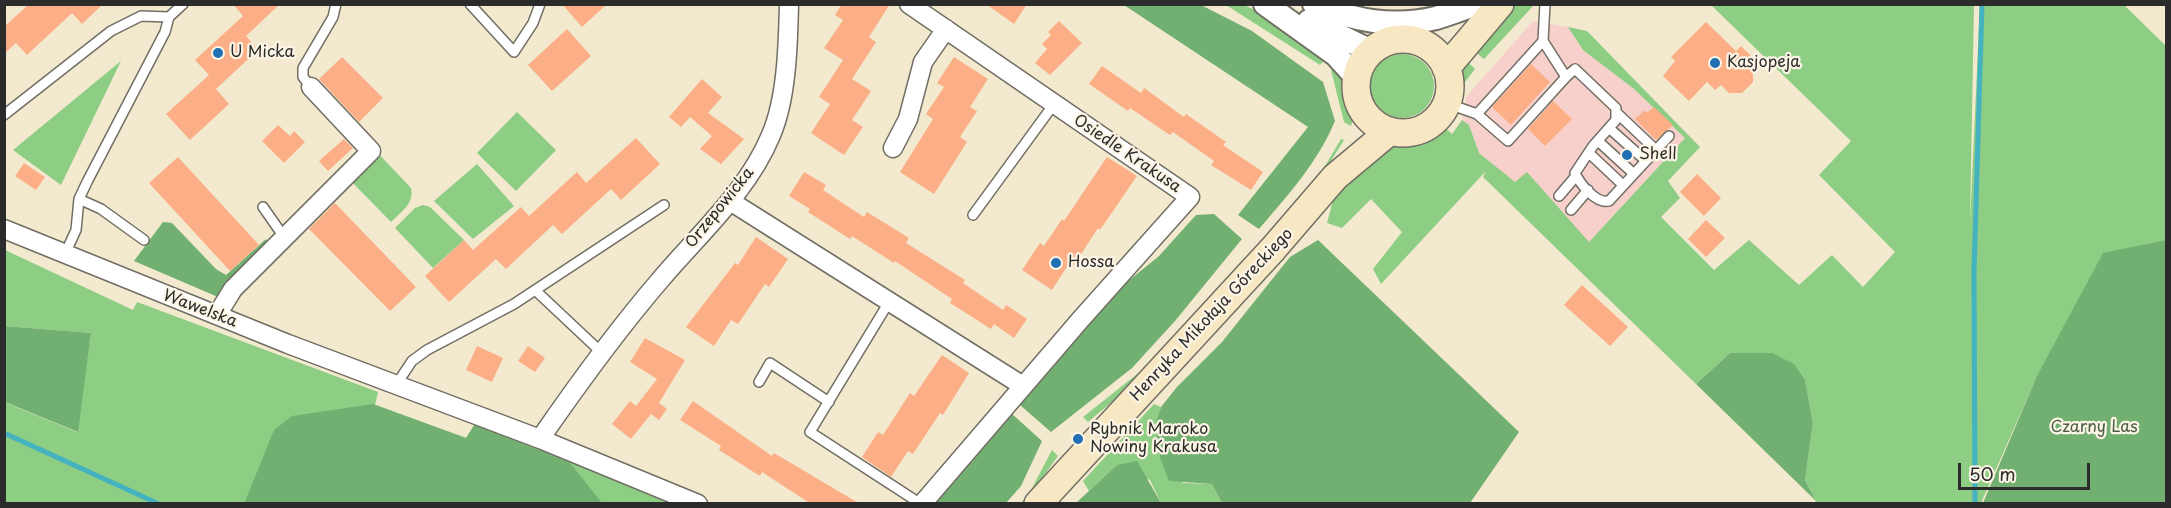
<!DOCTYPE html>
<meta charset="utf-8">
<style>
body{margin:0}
#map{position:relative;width:2171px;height:508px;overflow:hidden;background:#f2e9ce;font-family:"Playpen Sans",sans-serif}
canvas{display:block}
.frame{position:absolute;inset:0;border:6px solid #2b2b2b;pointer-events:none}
.scale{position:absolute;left:1958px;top:463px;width:132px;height:27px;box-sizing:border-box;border:3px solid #2b2b2b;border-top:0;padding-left:8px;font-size:18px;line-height:21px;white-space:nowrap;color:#2b2b2b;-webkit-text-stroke:4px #fcf5e5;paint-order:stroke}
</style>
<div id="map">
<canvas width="2171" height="508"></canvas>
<div class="frame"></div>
<div class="scale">50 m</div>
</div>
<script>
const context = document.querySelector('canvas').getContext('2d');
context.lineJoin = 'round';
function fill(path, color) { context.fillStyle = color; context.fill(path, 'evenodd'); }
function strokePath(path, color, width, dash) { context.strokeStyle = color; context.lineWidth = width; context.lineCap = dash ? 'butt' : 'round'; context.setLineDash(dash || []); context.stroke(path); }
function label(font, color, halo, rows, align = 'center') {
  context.font = font + ' "Playpen Sans",sans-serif'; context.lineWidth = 4.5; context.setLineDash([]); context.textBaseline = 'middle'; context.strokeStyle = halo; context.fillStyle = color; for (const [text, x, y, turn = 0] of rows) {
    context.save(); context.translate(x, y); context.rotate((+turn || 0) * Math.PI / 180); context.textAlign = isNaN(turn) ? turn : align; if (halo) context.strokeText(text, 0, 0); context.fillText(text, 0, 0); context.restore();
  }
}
const built = new Path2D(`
 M1533 21 1568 27 1583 50 1634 89 1685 138 1588 243 1527 172 1515 183 1479 153 1469 125 1462 120 1466 97Z`);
const green = new Path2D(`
 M1226 5H1244L1274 19 1329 55 1320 65Z
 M1514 5H1534L1484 59 1469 47Z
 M1711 5H1974L1970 223 1980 5H2124L2166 46V240L2103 254 2035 381 1981 503H1814L1816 501 1805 480 1813 423 1805 380 1730 353 1696 384 1483 177 1486 171 1381 284 1373 269 1402 232 1371 199 1342 228 1327 223 1333 200 1342 183 1393 140 1421 136 1447 122 1443 126 1452 134 1462 120 1469 125 1479 153 1515 182 1527 172 1589 242 1685 138 1634 89 1583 50 1568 27 1587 31 1700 147 1668 181 1680 198 1661 217 1714 270 1749 240 1799 285 1832 255 1863 287 1895 252 1819 175 1851 141Z
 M1370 86a32 32 0 1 1 64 0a32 32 0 1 1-64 0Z
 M1462 56 1475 69 1458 91 1455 88 1456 69Z
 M121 61 61 185 13 150Z
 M1337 64C1348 82 1358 105 1351 126L1344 122 1331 70Z
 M517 112 556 150 516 191 477 153Z
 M1341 139 1344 140 1319 180 1138 380 1088 422 1083 417 1146 367 1300 199 1318 178Z
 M375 150 411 188C415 203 401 212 391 222L348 178Z
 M477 164 514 206 473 239 434 201Z
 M423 205 430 207 464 240 433 268 395 228 415 208Z
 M5 250 133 310 137 302 378 392 375 405 466 438 475 424 675 503H236L239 497 235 504 5 503 4 402 77 432 91 333 5 326Z
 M1154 404 1161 407 1155 425 1160 458 1183 483 1212 484 1222 503H1161L1150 480 1117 465 1089 491 1083 481Z
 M1052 450 1058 456 1024 503 1020 504 1030 492Z`);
const forest = new Path2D(`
 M1124 5H1201L1252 31 1323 82 1335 121C1318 162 1288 195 1259 229L1238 215 1308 127Z
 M1214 214 1242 239 1175 321 1132 368 1051 432 1020 405 1082 327 1116 291 1159 256 1196 215Z
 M163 222 172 223 216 269 226 275 266 239 267 243 218 297 134 261Z
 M1318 240 1519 432 1470 503H1222L1212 484 1169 481 1160 458 1155 425 1161 407 1177 387 1222 342 1290 257Z
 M2166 240V503H1983L2037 376 2103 253Z
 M5 326 91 333 78 432 5 402Z
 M1730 353H1772L1794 364 1805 380 1813 423 1805 480 1816 501 1696 384Z
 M373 404 466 438 475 424 570 463 602 503 244 504 274 430 292 416Z
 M1012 414 1042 441 1021 486 1006 503H935Z
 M1137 461 1161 503H1076L1117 465Z`);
const stream = new Path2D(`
 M4 433 159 504
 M1975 504 1974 272 1982 4`);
const building = new Path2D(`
 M29 4H103L82 24 72 13 27 55 16 43 4 54V27Z
 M233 4H280L246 36 258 50 216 89 229 104 190 140 166 114 209 75 195 60 243 16Z
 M562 4H607L582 27Z
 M842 4H890L869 37 876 42 852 79 871 91 852 120 863 127 844 155 811 133 830 104 819 97 843 60 824 48 843 20 835 15Z
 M986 4H1027L1014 24Z
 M1059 21 1082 43 1050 75 1035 63 1047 49 1042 44 1051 35 1048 32Z
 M1706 22 1736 51 1741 46 1759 64 1753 69V82L1742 93H1729L1721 85 1715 90 1707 82 1689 101 1663 76 1675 61 1671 57Z
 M567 29 591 56 552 91 528 65Z
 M342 57 383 98 359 122 319 79Z
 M954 57 988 79 970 107 977 111 960 137 967 142 934 194 900 172 933 119 926 114 944 87 937 83Z
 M1531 64 1550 82 1511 125 1492 107Z
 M1102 66 1141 93 1144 88 1184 117 1186 114 1226 142 1223 145 1263 172 1251 190 1211 165 1214 161 1173 132 1170 135 1130 108 1128 111 1089 84Z
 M702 79 722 97 708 113 744 139 721 164 700 149 712 136 690 117 681 127 669 117Z
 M1553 101 1572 119 1545 146 1528 129Z
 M1654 107 1673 125 1656 140 1635 119 1644 111 1648 112Z
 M278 125 290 136 294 131 305 142 284 163 262 141Z
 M636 138 660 164 621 200 611 189 562 234 553 225 506 269 496 259 449 302 425 276 464 240 473 250 521 207 529 216 577 172 586 183Z
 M344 139 353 148 328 171 319 161Z
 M178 157 259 245 230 271 149 183Z
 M1107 157 1137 176 1100 230 1098 228 1074 265 1070 262 1052 290 1022 270 1040 243 1044 246 1062 219 1064 221Z
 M24 163 45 177 36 190 15 176Z
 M804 172 826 185 823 190 864 217 867 212 909 238 906 243 965 280 963 283 1003 310 1006 305 1027 319 1014 338 994 324 991 329 950 303 952 299 895 261 894 263 852 236 850 239 808 212 810 209 789 196Z
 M1697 174 1721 198 1704 216 1680 192Z
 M335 203 416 287 390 311 309 229Z
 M1706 220 1725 238 1706 257 1688 239Z
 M756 237 788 259 769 287 765 284 738 324 731 320 714 346 686 327 735 263 738 265Z
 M1582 285 1628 327 1610 346 1564 305Z
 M645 338 685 360 659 403 667 409 659 420 651 414 631 439 612 424 630 401 636 406 657 379 630 362Z
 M477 346 503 358 492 382 466 370Z
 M528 346 545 358 535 372 518 361Z
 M942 355 969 373 943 415 940 413 913 454 908 451 891 477 862 457 878 432 883 435 910 393 914 396Z
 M693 401 772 456 774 453 860 504H811L762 472 760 476 719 450 721 446 680 420Z`);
const service = new Path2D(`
 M470 4 514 52 533 23 540 4
 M169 17 183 4
 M1566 77 1575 69 1616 108V120L1593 146 1575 173C1580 184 1596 204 1609 201L1669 136
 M311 87 303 77V68L333 17 336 4
 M1446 103 1477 114 1508 141 1566 77 1543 41 1545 4
 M1477 114 1543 41
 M1618 114 1656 150
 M4 115 111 31 141 16 169 17 165 32 87 182 79 199 76 230 65 254
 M1609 128 1646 161
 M1598 141 1634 174
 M1589 153 1623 185
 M1559 196 1576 176
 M79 199 101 209 144 240
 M263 207 284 237
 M1571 210 1588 190
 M973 215 1054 104
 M535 290 601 352
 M889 302 810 432 921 504
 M759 382 770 363 829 402
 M396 385 412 361 427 350 514 304 664 205`);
const minor = new Path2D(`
 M909 4 1190 197 1081 319 922 504
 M893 148 908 119 923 62 946 29
 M730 201 1023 386
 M4 229 288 344 540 439C578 384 617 330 661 279 700 233 748 191 771 135 787 98 788 44 789 4
 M217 315 233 289 371 151 311 87
 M540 439 698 504`);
const tertiary = new Path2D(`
 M1265 4 1336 55 1356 77
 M1314 4C1354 21 1393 28 1436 18 1451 14 1465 7 1480 4
 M1309 21 1371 51`);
const secondary = new Path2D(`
 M1356 86a47 47 0 1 1 94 0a47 47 0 1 1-94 0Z
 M1446 68 1500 4
 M1038 504 1273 249 1335 177 1390 131`);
const markers = [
 [218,53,6,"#1f6fb2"],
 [1715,63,6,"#1f6fb2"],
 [1627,155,6,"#1f6fb2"],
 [1056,263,6,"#1f6fb2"],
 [1078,439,6,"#1f6fb2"]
];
const poiNames = [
 ["U Micka",230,53],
 ["Kasjopeja",1727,63],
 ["Shell",1639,155],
 ["Hossa",1068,263],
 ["Rybnik Maroko",1090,430],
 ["Nowiny Krakusa",1090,448]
];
const streetNames = [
 ["Osiedle Krakusa",1127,154,34],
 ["Orzepowicka",720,208,-51],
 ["Wawelska",200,309,21],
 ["Henryka Mikołaja Góreckiego",1212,315,-47]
];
const parkNames = [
 ["Czarny Las",2094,428]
];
fill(built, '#f7d0cb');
fill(green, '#8dcd84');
fill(forest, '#72b072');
strokePath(stream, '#44b2bf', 5);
fill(building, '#fcaf87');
strokePath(service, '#716e64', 12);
strokePath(minor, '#716e64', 21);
strokePath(tertiary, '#716e64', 26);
strokePath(secondary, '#716e64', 30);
strokePath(service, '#fff', 9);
strokePath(minor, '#fff', 18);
strokePath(tertiary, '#fff', 22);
strokePath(secondary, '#f8e7c3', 27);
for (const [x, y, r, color] of markers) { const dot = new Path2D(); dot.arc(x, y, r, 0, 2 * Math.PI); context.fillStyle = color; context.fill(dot); strokePath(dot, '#fcf5e5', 2); }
label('16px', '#2b2b2b', '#fcf5e5', poiNames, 'left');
label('16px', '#2b2b2b', '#fcf5e5', streetNames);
label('16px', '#485c46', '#fcf5e5', parkNames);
</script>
